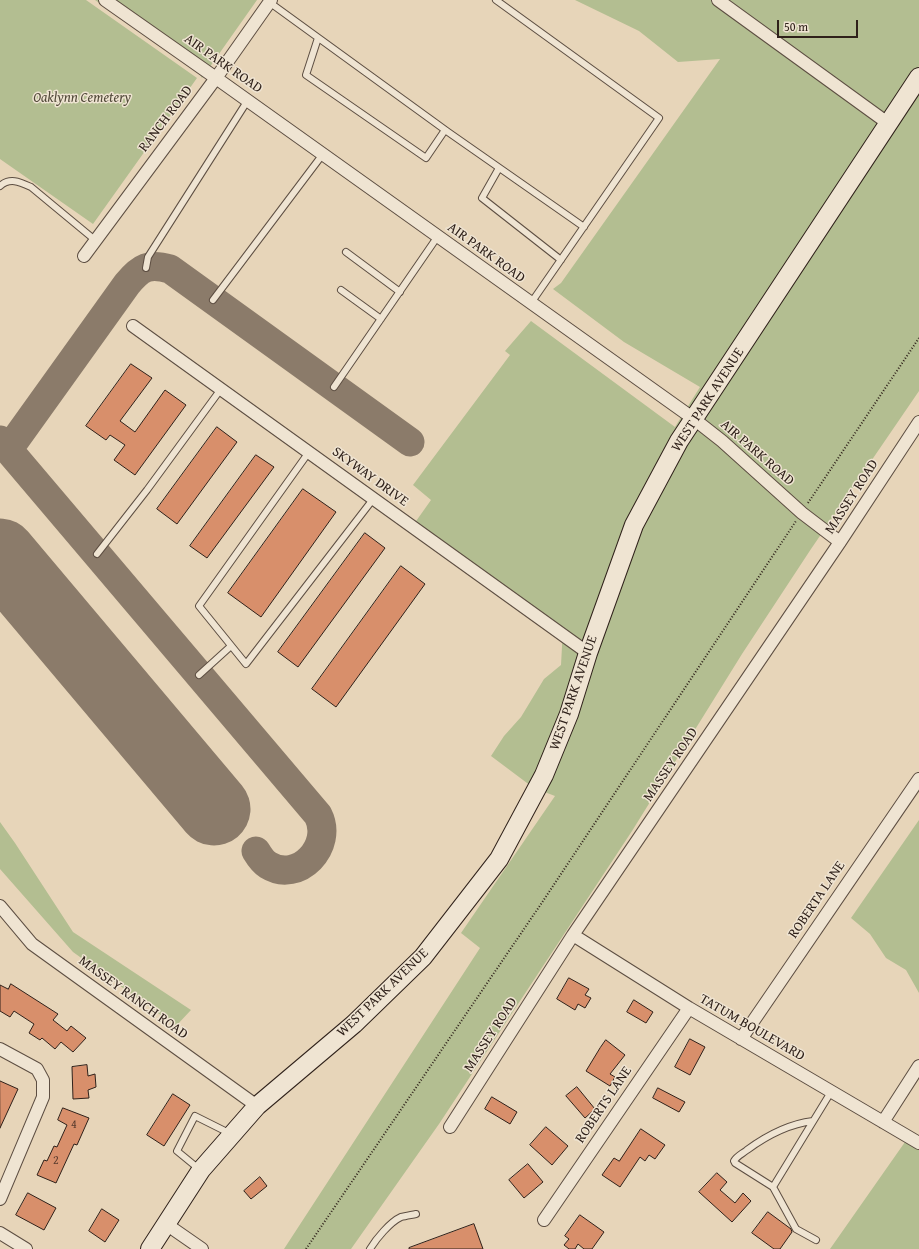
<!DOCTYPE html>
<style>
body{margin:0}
#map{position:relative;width:919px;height:1249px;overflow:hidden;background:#e7d5b9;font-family:"Gentium Book Plus",serif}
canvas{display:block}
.scale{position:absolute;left:777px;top:20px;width:81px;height:18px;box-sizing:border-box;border:2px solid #2f211a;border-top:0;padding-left:5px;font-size:12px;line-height:14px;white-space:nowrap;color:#2f211a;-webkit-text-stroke:3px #efe4d2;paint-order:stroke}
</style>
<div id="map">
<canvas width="919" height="1249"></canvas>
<div class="scale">50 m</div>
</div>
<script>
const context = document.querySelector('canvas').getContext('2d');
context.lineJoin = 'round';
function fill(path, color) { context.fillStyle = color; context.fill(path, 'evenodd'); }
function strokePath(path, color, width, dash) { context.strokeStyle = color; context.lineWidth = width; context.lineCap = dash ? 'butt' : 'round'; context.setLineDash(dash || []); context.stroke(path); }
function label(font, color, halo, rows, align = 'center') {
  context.font = font + ' "Gentium Book Plus",serif'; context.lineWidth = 3; context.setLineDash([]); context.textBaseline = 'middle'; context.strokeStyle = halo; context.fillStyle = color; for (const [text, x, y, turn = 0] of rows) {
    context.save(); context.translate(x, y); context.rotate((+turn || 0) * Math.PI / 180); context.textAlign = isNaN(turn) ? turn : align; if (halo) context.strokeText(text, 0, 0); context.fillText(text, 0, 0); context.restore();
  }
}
const green = new Path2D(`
 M0 0H86L197 78 93 224 0 159Z
 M95 0H257L202 78 199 73Z
 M575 0H919V66L674 438 564 712 531 786 491 756 504 736 521 717 544 679 561 665 563 628 414 524 431 500 413 485 510 355 505 351 531 321 675 427 700 387 624 342 553 289 561 283 720 59 678 62 639 31Z
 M919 89V391L811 549 742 654 632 831 439 1124 351 1249H284L480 948 461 933 555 796 542 791 639 528 684 445Z
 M919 820V993L906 970 886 958 870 934 851 918Z
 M0 822 15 843 73 932 191 1010 176 1026 73 952 0 869Z
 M905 1142 919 1150V1249H830Z`);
const taxiway = new Path2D(`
 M0 440 318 815C334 846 298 884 268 865 263 862 259 856 256 851
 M8 450 127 284C141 267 149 263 170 269L410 442`);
const runway = new Path2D(`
 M0 555 214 809`);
const building = new Path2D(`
 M131 364 152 378 120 421 135 432 165 390 186 405 135 475 114 460 125 445 110 435 106 440 86 426Z
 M217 427 237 442 177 524 157 509Z
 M256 455 274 467 207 558 190 546Z
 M303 489 336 512 261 617 228 593Z
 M365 533 385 548 298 667 278 652Z
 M401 566 425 584 336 707 312 689Z
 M569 978 589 989 585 995 591 998 585 1008 578 1004 575 1010 557 999Z
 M11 984 58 1014 53 1020 67 1031 71 1026 86 1038 73 1052 61 1042 55 1049 42 1038 40 1040 29 1033 34 1024 14 1011 10 1017 0 1011V985L8 989Z
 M634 1000 653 1012 646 1023 627 1012Z
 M690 1039 705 1047 690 1075 675 1067Z
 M606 1040 625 1055 610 1074 615 1077 610 1086 586 1071 600 1048Z
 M87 1065 88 1076 95 1074 96 1087 88 1090 89 1098 73 1099 72 1067Z
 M0 1081 18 1089 0 1128Z
 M577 1087 595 1109 585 1118 566 1096Z
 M658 1088 685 1102 679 1112 653 1098Z
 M173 1094 190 1105 164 1146 147 1135Z
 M492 1097 517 1112 510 1124 485 1109Z
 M63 1108 89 1118 77 1145 74 1144 56 1183 37 1175 44 1160 47 1161 54 1146 57 1147 67 1125 58 1120Z
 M546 1127 568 1146 552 1165 530 1145Z
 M641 1129 665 1145 655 1159 649 1155 645 1161 640 1157 620 1187 602 1175 614 1158 619 1161Z
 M528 1164 543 1182 524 1198 509 1180Z
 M717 1173 727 1182 720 1190 735 1203 743 1193 751 1201 732 1222 699 1192Z
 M260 1177 267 1186 251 1199 244 1191Z
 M28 1193 56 1208 44 1230 16 1215Z
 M102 1209 119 1220 105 1242 89 1231Z
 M768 1212 791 1229 792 1232 780 1249H774L752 1233Z
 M580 1215 604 1232 592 1249H584L578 1244 575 1249H569L564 1245 569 1239 565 1236Z
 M474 1224 483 1249H409V1248Z`);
const path = new Path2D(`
 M808 503 919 338
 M306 1249 541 904 796 521`);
const lane = new Path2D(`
 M496 0 659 118 531 303
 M269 2 448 132 584 227
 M318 38 306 75 426 158 445 130
 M499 168 482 198 561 260
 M0 186C10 177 20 182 31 187L95 240
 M346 252 400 292
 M146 268 148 257 248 100
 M341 290 381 319
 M213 300 323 154
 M334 387 438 236
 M309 452 199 606 246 664 374 498
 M97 554 147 490 221 389
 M199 675 231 646
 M199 1169 177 1151 195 1116 231 1134
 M773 1187 735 1163 734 1161C737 1156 742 1154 747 1150 766 1136 788 1124 813 1121
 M816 1240 796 1229 773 1187 831 1092
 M370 1249C376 1239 390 1222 401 1217 405 1216 411 1215 416 1214`);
const street = new Path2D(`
 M105 0 216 78 694 419 722 441 802 513 840 542
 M718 0 889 124
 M84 256 216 78 271 0
 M133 326 588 653
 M0 906 32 944 257 1106
 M573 935 689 1008 919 1143
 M741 1039 919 779
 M0 1049 37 1069 43 1080V1097L0 1199
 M883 1122 919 1066
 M450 1127 573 935 840 542 919 422
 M544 1220 689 1008
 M166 1224 202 1249
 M0 1233 26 1249`);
const secondary = new Path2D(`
 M150 1249 201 1170 257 1106 354 1024 423 957 499 859 544 775 569 714 588 653 634 525 679 441 919 77`);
const numberNames = [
 ["4",74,1125],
 ["2",56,1161]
];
const streetNames = [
 ["AIR PARK ROAD",223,64,35],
 ["RANCH ROAD",166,119,-53],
 ["AIR PARK ROAD",486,253,36],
 ["WEST PARK AVENUE",708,400,-57],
 ["AIR PARK ROAD",757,453,41],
 ["SKYWAY DRIVE",370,477,36],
 ["MASSEY ROAD",852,497,-57],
 ["WEST PARK AVENUE",574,693,-71],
 ["MASSEY ROAD",671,765,-56],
 ["ROBERTA LANE",817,900,-56],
 ["WEST PARK AVENUE",383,993,-44],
 ["MASSEY RANCH ROAD",133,998,36],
 ["TATUM BOULEVARD",752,1028,30],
 ["MASSEY ROAD",491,1035,-57],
 ["ROBERTS LANE",604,1105,-56]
];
const parkNames = [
 ["Oaklynn Cemetery",82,98]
];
fill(green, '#b3be91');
strokePath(taxiway, '#8b7b6a', 29);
strokePath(runway, '#8b7b6a', 73);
fill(building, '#d88f6b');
strokePath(building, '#2f211a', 1);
strokePath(lane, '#5d4e42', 8);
strokePath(street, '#5d4e42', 14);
strokePath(secondary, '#2f211a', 20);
strokePath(path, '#2f211a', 2, [1, 2]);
strokePath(lane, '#efe4d2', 6);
strokePath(street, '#efe4d2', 12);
strokePath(secondary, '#efe4d2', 18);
label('12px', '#593c2e', null, numberNames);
label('14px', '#2f211a', '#efe4d2', streetNames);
label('italic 14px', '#504838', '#efe4d2', parkNames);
</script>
